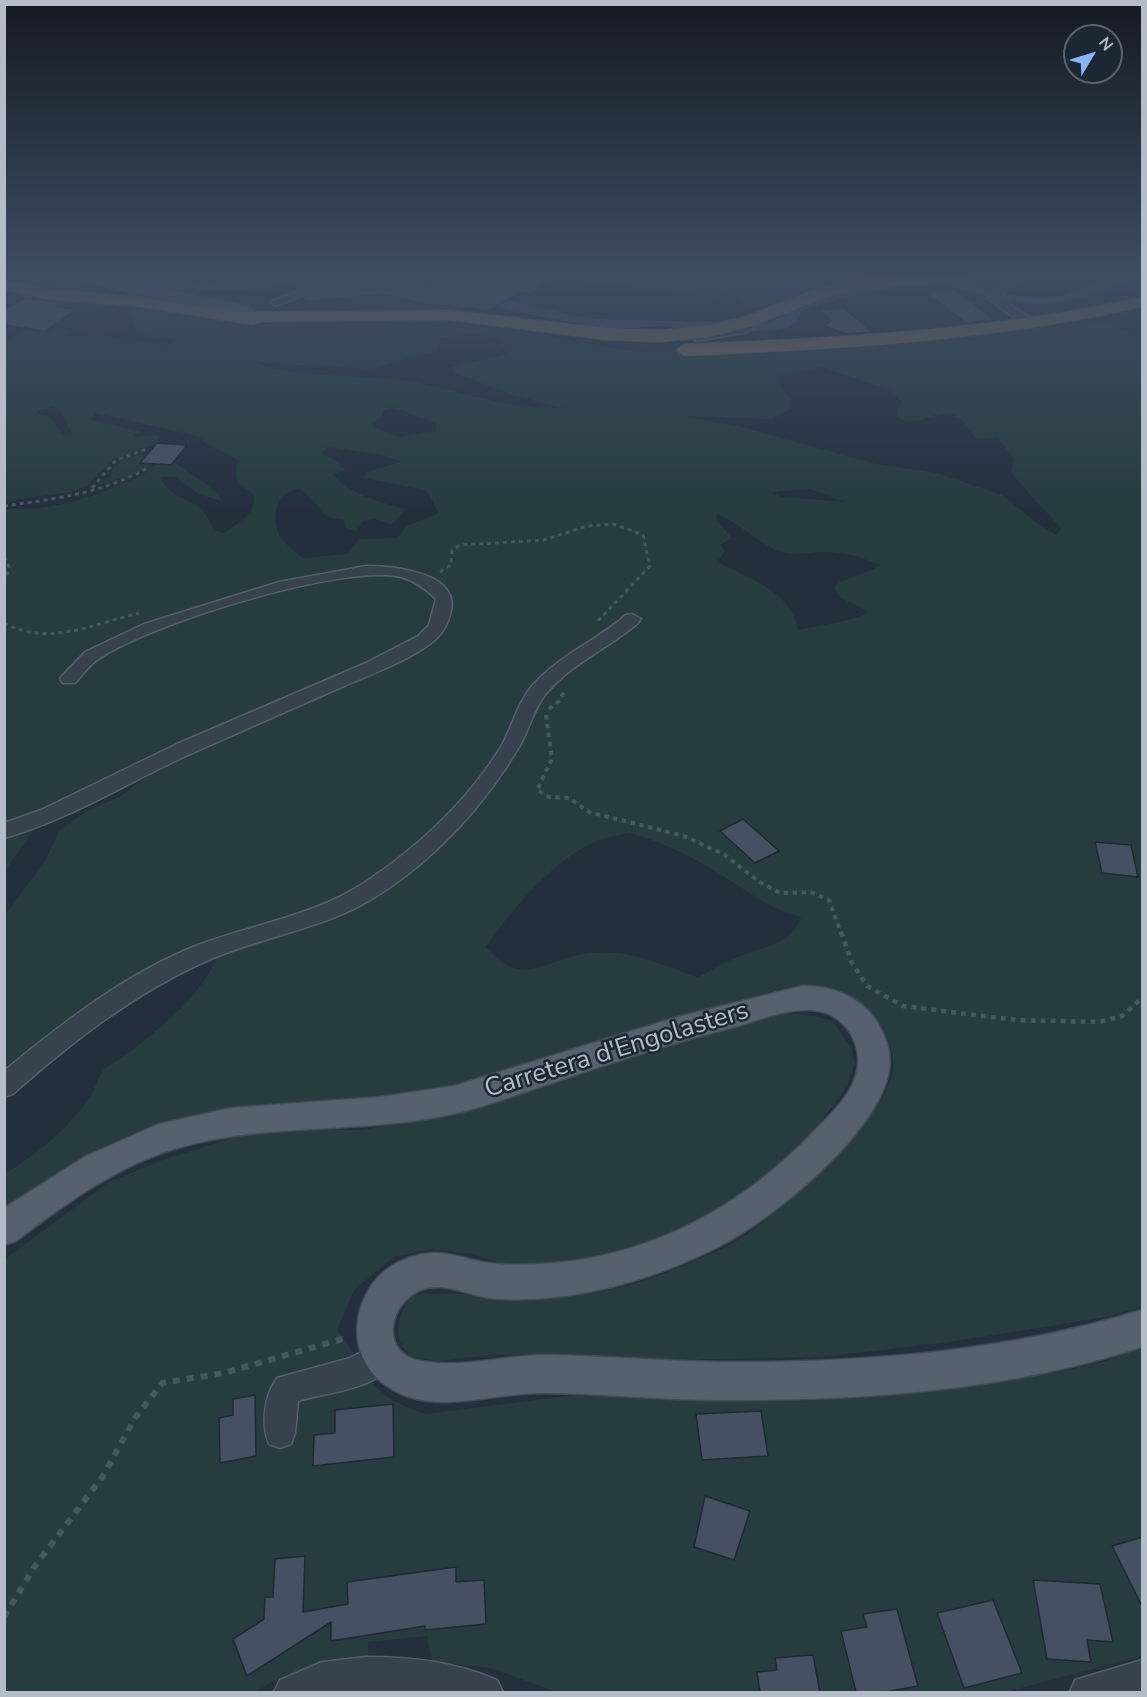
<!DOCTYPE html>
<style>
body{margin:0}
#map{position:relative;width:1147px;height:1697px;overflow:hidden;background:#242f3e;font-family:"Nunito Sans",sans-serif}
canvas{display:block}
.frame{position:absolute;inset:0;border:6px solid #b4bcc9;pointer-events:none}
.north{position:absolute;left:1063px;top:24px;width:60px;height:60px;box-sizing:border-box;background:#1d2633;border:2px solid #59626f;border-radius:50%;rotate:52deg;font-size:16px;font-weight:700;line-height:24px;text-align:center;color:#b4bcc9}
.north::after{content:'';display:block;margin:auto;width:21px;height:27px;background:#8ab4f8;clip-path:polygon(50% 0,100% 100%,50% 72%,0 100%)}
</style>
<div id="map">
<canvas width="1147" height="1697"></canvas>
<div class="frame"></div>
<div class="north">N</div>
</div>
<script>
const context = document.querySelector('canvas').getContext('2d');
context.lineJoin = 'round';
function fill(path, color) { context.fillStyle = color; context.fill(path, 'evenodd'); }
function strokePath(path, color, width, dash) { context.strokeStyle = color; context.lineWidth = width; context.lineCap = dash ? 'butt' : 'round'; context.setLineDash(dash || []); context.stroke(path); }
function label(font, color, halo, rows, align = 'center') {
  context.font = font + ' "Nunito Sans",sans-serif'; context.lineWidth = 5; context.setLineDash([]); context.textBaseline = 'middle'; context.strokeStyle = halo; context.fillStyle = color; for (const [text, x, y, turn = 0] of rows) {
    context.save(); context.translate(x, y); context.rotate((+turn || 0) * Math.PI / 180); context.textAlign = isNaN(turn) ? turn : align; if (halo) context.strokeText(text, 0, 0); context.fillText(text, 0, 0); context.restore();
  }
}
const green = new Path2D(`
 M543 275H893L817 288 753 310C737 306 736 288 715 298Z
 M132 305 245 324 408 320 474 323 636 352 741 351 1100 322 1142 336V1307L1101 1318 949 1342 822 1357 665 1360 569 1354 491 1355 438 1361 410 1356C407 1351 402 1346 400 1341 395 1325 402 1300 418 1294 423 1293 431 1294 437 1294 467 1293 497 1296 527 1298 583 1300 639 1286 689 1263 704 1256 721 1251 735 1242 778 1216 883 1121 893 1072 897 1055 885 1031 873 1019 852 997 827 986 797 985L660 1021 532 1064 305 1129 363 1130 464 1111 570 1074 786 1013 814 1016 832 1021 851 1047 855 1064 847 1087 814 1131 772 1173 677 1233 588 1264 520 1269 472 1254 430 1249 394 1257 354 1290 337 1330C371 1373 365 1394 425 1414L592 1393 952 1384 1060 1372 1107 1361 1142 1348V1656L1005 1692H557L491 1668 432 1661 427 1636 368 1642V1658C323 1663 293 1668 255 1692H5V1259L109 1182 165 1159 252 1132 238 1109C225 1107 211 1112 197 1115 118 1131 69 1163 5 1209V1174C38 1152 70 1129 92 1093 96 1087 97 1079 102 1072 108 1064 123 1058 131 1051 169 1021 207 990 223 944L149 970 79 1011 5 1072V915L45 861 60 830 87 811 121 796 164 764 77 800 33 831 5 871V509C18 509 33 509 47 507 76 503 134 484 156 465L151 464 132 475 99 485 111 475C114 457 134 456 148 454L155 444 113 459 87 486 71 492 5 501V340H9L25 330 48 334 57 328 67 329 69 333 65 337 98 335 164 345 172 343 175 338 154 337 134 331 133 322 127 315ZM473 334 499 338 507 354C489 361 470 360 452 367L457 374 510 394 563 408C509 411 458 389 406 381 356 373 300 380 252 362L369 369 436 351 441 338ZM822 367 887 389 902 402 897 410V418C901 419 907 422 911 421 929 421 945 404 962 420 968 426 970 434 977 439L998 437 1014 459 1011 471 1017 480 1061 528 1057 535 1042 527 1002 495 937 473 876 464 738 426 678 416 772 419 792 408 791 398 781 387V375ZM52 406 62 413 73 435 62 434 50 417 38 414 39 411ZM392 407 437 423 436 431 400 437 373 427 372 423 382 416 383 410ZM96 413 198 436C210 449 224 451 239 461L236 466 237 483 253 493C258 513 239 522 224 533L214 530C210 522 206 512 198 506 183 497 168 495 160 477H176L198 494 222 501 218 493 174 462 187 445 158 443V435L137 437 133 435 142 432 90 420ZM327 447 383 455 401 462 367 472 363 478 426 490 439 513 406 526 398 538 359 539 348 554 303 558C296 552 287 546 282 539 269 521 276 488 301 489L328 517 344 520 345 527 356 532 363 521 375 519 392 525 406 509C387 504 343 493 334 474L345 470 338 462 322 454ZM811 489 845 502 781 497 772 492ZM717 514C742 524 760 546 785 553 795 556 810 552 821 552 840 551 863 557 880 565 867 575 843 577 834 587L841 598 869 612C856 621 816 626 798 630 792 591 748 578 717 562L725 551 720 545 732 538 716 519ZM629 833C666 842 702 862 734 883 757 898 774 910 801 917 793 943 764 947 741 956 726 961 712 970 698 977 672 969 641 954 614 953 603 952 588 952 577 955 538 965 519 986 486 947 510 911 550 865 588 845 600 838 616 836 629 833Z`);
const water = new Path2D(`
 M105 275H158L190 282H206L292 275H421L523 304 592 319 748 323 769 322 787 314 794 307 852 290 928 280 960 283 1011 295 1043 298 1063 296 1109 275H1134C1088 299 1055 311 1003 300 985 297 968 289 949 287 908 281 839 296 801 311L798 320 787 328 774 330 734 332 660 326 611 330 513 311 423 283 383 276 250 289 216 290 169 289Z`);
const building = new Path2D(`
 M427 275H552L532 294 520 292 491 310 426 304 383 294 309 301 302 298 306 294 296 289 294 285 383 277 427 288Z
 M59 279 82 281 86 282 77 289 49 287Z
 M954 289 995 320 966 323 927 293Z
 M24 298 61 302 56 307 76 309 45 331 4 325V310Z
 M844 308 872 332 845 334 825 326 831 320 819 310Z
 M157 443 187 445 171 465 140 463Z
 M743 819 779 851 755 863 720 831Z
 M1095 842 1131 845 1138 877 1102 873Z
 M255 1395 256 1456 220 1463 219 1418 233 1415V1399Z
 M393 1404 394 1457 313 1466 314 1435 335 1433V1410Z
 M761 1411 768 1456 702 1460 696 1414Z
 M705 1496 750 1511 734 1560 694 1547Z
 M1143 1537V1608L1112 1546Z
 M305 1556 303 1612 348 1604 347 1582 456 1567V1582L484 1580 486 1624 425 1630V1626L331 1641V1622L247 1676 233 1639 264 1619 265 1597H273L275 1559Z
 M1033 1580 1100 1584 1113 1642 1087 1640 1091 1662 1047 1659Z
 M993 1600 1022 1673 964 1688 937 1613Z
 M897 1609 918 1686 885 1692H856L841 1631 867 1627 863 1614Z
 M813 1655 820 1692H760L757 1672 777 1670 775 1658Z`);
const pathFar4 = new Path2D(`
 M305 283 383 276 477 301`);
const pathFar3 = new Path2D(`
 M92 488 116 460 147 449
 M4 506C54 499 105 493 149 467
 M4 557 9 567 4 584
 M440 572 451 565 452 551 460 545 544 540 587 526 614 524 643 535 650 566 596 623
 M4 623C48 647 94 624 139 613`);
const pathFar2 = new Path2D(`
 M549 709 559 701 565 690
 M546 715 552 759 537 790 549 797 569 798 589 812 684 836 725 855 758 881 780 893 810 892 829 900 841 933`);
const pathFar1 = new Path2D(`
 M841 932 852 963 867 986 903 1006 1016 1020 1099 1022 1122 1016 1142 998`);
const path = new Path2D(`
 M4 1617 35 1566 103 1476 135 1418 162 1383 224 1373 349 1337`);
const minor = new Path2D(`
 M1014 279 1020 282 1009 285 1001 298 1032 319V325H1024L988 299 1002 280Z
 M298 291 304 294 302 296 276 306 270 302Z
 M766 310 770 311V317L747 332 697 341 691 337 697 333 739 326Z
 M366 566C392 566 464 572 450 615 447 626 440 637 430 644 405 662 372 674 344 686 294 708 244 730 195 752 131 780 72 819 4 838V823L41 810 177 744 366 663 418 636 429 625 436 599C426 589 415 581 401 577 344 563 146 625 97 660 89 666 82 675 75 683H63L60 679 63 675 85 652 144 624 279 582Z
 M632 614 641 619 638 623C609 648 570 664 545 695 533 710 529 731 519 747 485 805 436 858 380 894 329 928 267 935 211 959 137 991 73 1041 13 1094L4 1097V1071C63 1022 127 973 198 945 254 924 317 915 367 881 419 846 468 800 501 747 512 727 517 704 532 686 558 656 596 641 626 615Z
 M383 1341 393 1346 398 1356C384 1389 328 1392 298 1401L295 1433 291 1444 280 1448 269 1444C261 1424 264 1396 277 1378L350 1358Z
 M366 1657C412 1657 455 1662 497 1680L503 1692H274L280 1680 322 1662Z
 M1142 1660V1692H1070L1075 1680Z`);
const major = new Path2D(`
 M77 275H99L122 282 246 305 254 310 246 315 119 290 79 278Z
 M802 986C830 985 859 996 875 1019 885 1034 892 1052 889 1070 880 1132 772 1220 718 1247 651 1281 573 1303 497 1299 477 1298 458 1287 437 1287 392 1287 373 1353 421 1361 463 1369 508 1354 551 1355 607 1356 663 1361 719 1362 861 1363 1005 1352 1142 1310V1347C1007 1391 861 1401 718 1400 659 1400 599 1393 540 1393 498 1393 451 1410 409 1397 363 1382 344 1336 367 1293 378 1271 400 1258 424 1254 444 1250 462 1258 482 1262 505 1266 530 1265 553 1263 654 1255 745 1204 813 1132 829 1116 850 1097 856 1075 864 1048 848 1017 819 1011 793 1006 762 1019 738 1026 676 1042 616 1061 555 1082 521 1093 488 1106 453 1114 356 1136 253 1120 159 1154 107 1173 60 1208 16 1241L4 1245V1208L86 1156 159 1124 231 1108 380 1097 454 1086 674 1018Z`);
const highway = new Path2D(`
 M893 275H980L971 280 854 290 825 298 753 326 710 337 660 342 606 340 450 320 261 322 253 325 142 307 47 299 4 290V280L47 289 142 297 234 312 450 310 606 328 660 330 710 325 741 318 813 290 854 280Z
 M1142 297V307C992 341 838 349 685 356L676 350 685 344C838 338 992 330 1142 297Z`);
const nearStreetnames = [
 ["Carretera d'Engolasters",617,1051,-17]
];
fill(green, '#263c3f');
fill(water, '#394c67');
fill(building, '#455162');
strokePath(building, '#1f2835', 1.5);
strokePath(minor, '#565f6c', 3);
strokePath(major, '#414a57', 3);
strokePath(highway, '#434c59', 2);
strokePath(pathFar4, '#44595c', 2, [3, 3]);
strokePath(pathFar3, '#44595c', 3, [4, 4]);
strokePath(pathFar2, '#44595c', 4, [4.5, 4.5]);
strokePath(pathFar1, '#44595c', 4.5, [5, 5]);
strokePath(path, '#44595c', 6, [7, 7]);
fill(minor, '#38414e');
fill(major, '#56606e');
fill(highway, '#746855');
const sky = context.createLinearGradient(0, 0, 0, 512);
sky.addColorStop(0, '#141a22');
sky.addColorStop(0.54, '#3f4d63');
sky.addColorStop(1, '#3f4d6300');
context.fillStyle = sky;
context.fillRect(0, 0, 1147, 512);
label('26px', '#b4bcc9', '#1d2633', nearStreetnames);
</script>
